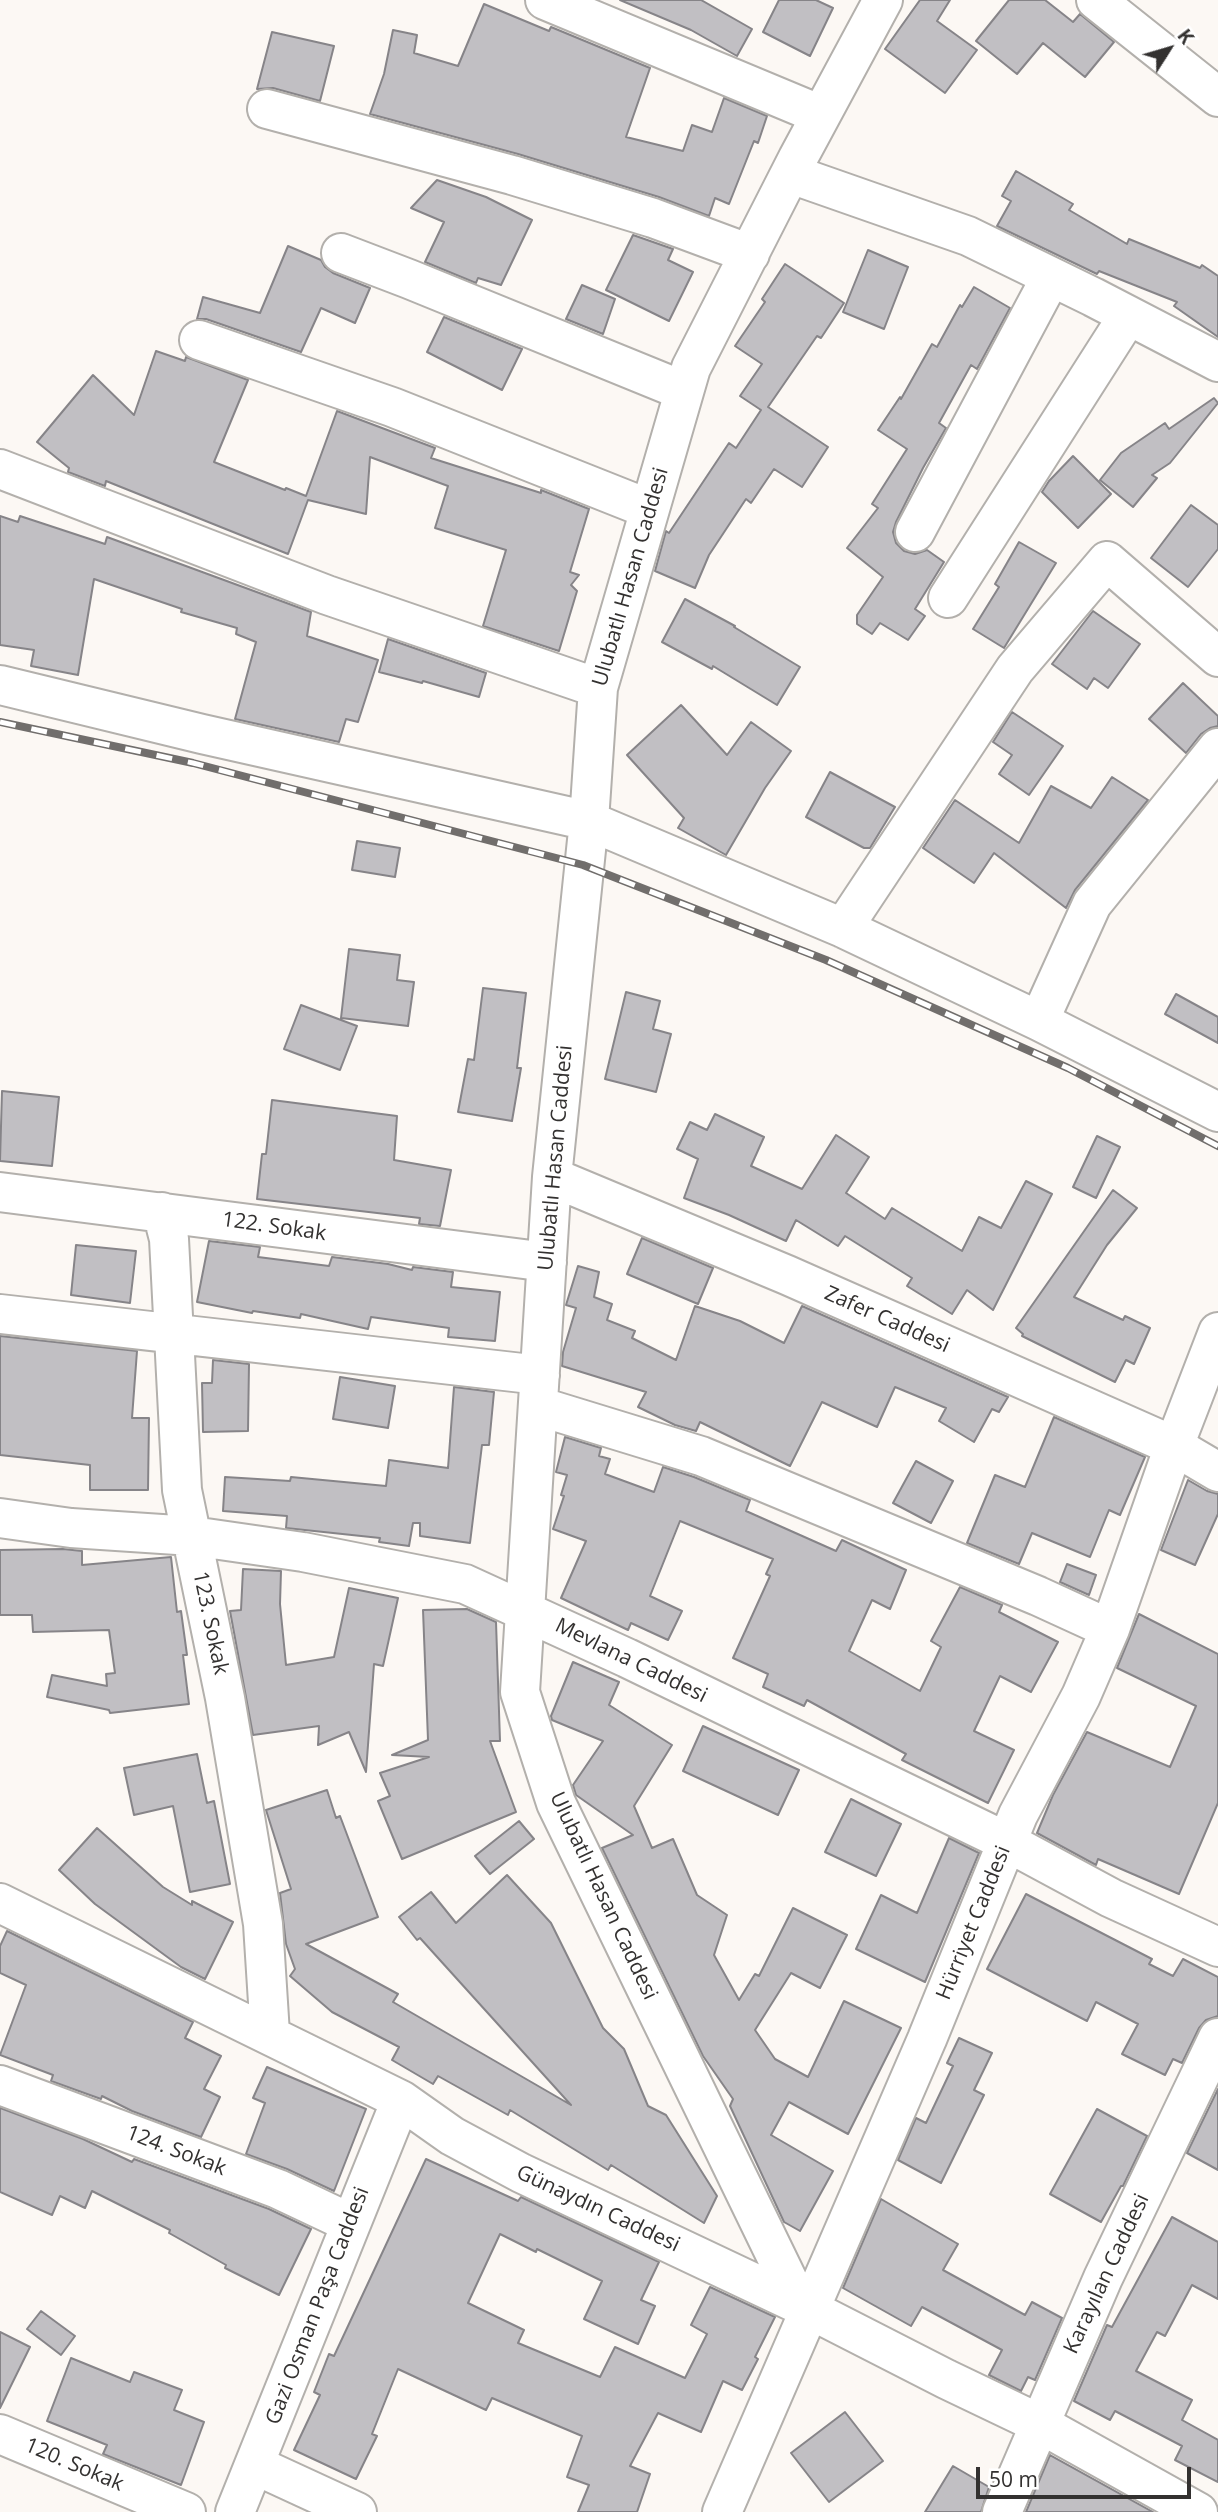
<!DOCTYPE html>
<meta charset="utf-8">
<style>
body{margin:0}
#map{position:relative;width:1218px;height:2512px;overflow:hidden;background:#fcf8f4;font-family:"Open Sans",sans-serif}
canvas{display:block}
.north{position:absolute;left:1134px;top:14px;width:70px;height:70px;-webkit-text-stroke:5px #fff;paint-order:stroke;rotate:53deg;font-size:19px;font-weight:700;line-height:28px;text-align:center;color:#333130}
.north::after{content:'';display:block;margin:auto;width:24px;height:32px;background:#333130;clip-path:polygon(50% 0,100% 100%,50% 72%,0 100%)}
.scale{position:absolute;left:976px;top:2467px;width:215px;height:32px;box-sizing:border-box;border:4px solid #333130;border-top:0;padding-left:9px;font-size:21px;line-height:24px;white-space:nowrap;color:#333130;-webkit-text-stroke:5px #fff;paint-order:stroke}
</style>
<div id="map">
<canvas width="1218" height="2512"></canvas>
<div class="north">K</div>
<div class="scale">50 m</div>
</div>
<script>
const context = document.querySelector('canvas').getContext('2d');
context.lineJoin = 'round';
function fill(path, color) { context.fillStyle = color; context.fill(path, 'evenodd'); }
function strokePath(path, color, width, dash) { context.strokeStyle = color; context.lineWidth = width; context.lineCap = dash ? 'butt' : 'round'; context.setLineDash(dash || []); context.stroke(path); }
function label(font, color, halo, rows, align = 'center') {
  context.font = font + ' "Open Sans",sans-serif'; context.lineWidth = 5; context.setLineDash([]); context.textBaseline = 'middle'; context.strokeStyle = halo; context.fillStyle = color; for (const [text, x, y, turn = 0] of rows) {
    context.save(); context.translate(x, y); context.rotate((+turn || 0) * Math.PI / 180); context.textAlign = isNaN(turn) ? turn : align; if (halo) context.strokeText(text, 0, 0); context.fillText(text, 0, 0); context.restore();
  }
}
const building = new Path2D(`
 M620 0H701L752 29 737 56 691 30Z
 M779 0H816L833 8 810 56 763 32Z
 M920 0H950L937 21 977 50 945 93 885 49Z
 M1009 0H1045L1073 22 1080 14 1114 42 1085 77 1043 43 1017 74 976 41Z
 M484 4 549 31 551 27 650 68 626 137 683 151 692 125 712 132 724 98 767 116 758 143 754 141 729 204 715 198 709 216 659 197 518 154 370 114 384 74 393 30 417 35 414 53 458 66Z
 M272 32 334 46 320 101 273 88 257 89Z
 M1016 171 1073 204 1069 210 1127 244 1129 239 1200 268 1202 265 1218 276V337L1174 306 1177 302 1099 271 1097 274 997 226 1011 201 1002 196Z
 M437 180 486 197 532 220 501 285 478 278 476 283 425 262 444 222 411 208Z
 M633 235 673 249 668 260 693 272 669 321 606 290Z
 M288 246 321 260 325 267 333 273 370 288 355 323 321 308 301 352 206 319H197L203 297 260 313Z
 M868 250 908 267 884 329 843 312Z
 M785 264 844 303 821 338 817 336 768 407 828 447 802 487 774 469 751 503 746 499 709 555 695 588 655 571 666 531 669 533 729 443 736 448 761 410 740 396 762 364 735 346 765 302 762 299Z
 M582 285 615 299 603 334 566 319Z
 M974 287 1010 308 977 369 971 365 939 423 946 428 923 468 896 522 893 532 896 543 904 551 915 554 927 550 944 562 915 609 925 616 908 640 880 623 872 634 857 624V615L883 577 847 548 878 508 872 504 907 449 878 430 900 397 901 399 932 344 937 347 960 305 962 307Z
 M444 317 522 349 502 390 427 352Z
 M156 351 185 361 186 357 248 380 214 462 285 490 286 488 306 496 337 411 435 448 431 458 541 493V490L589 509 570 572 579 575 571 585 577 591 559 651 483 626 506 550 435 528 448 486 370 457 366 514 308 500 288 554 106 481 105 486 68 472 69 468 37 442 93 375 134 415Z
 M1214 398 1218 403 1170 463 1152 475 1157 478 1133 507 1100 480 1121 453 1165 423 1169 429Z
 M1073 456 1111 494 1078 528 1042 492 1049 481Z
 M1191 505 1218 525V549L1188 587 1151 558Z
 M0 516 18 522 20 516 105 544 107 537 311 612 307 636 378 660 358 722 346 719 339 742 235 719 256 642 236 634 237 628 181 612 182 609 94 579 78 675 31 666 34 650 0 645Z
 M1019 542 1056 563 1004 648 973 629 999 587 995 584Z
 M685 599 735 626 734 627 800 667 777 705 713 666 712 669 662 642Z
 M1093 611 1140 644 1108 688 1094 678 1087 689 1052 664Z
 M388 639 486 673 479 697 423 681 422 683 379 672Z
 M1183 683 1218 716V726L1210 728 1201 734 1186 753 1149 719Z
 M681 705 727 755 751 722 791 751 765 788 726 855 678 828 684 818 627 755Z
 M1012 712 1063 746 1029 795 999 774 1012 755 993 742Z
 M830 772 895 807 870 848H864L806 817Z
 M1112 777 1148 800 1075 890 1066 908 994 853 974 883 923 848 955 800 1019 843 1051 786 1091 808Z
 M357 841 400 848 395 877 352 870Z
 M349 949 400 955 397 980 414 982 408 1026 341 1018Z
 M483 988 526 993 517 1068H521L512 1121 458 1112 468 1059 474 1060Z
 M626 992 660 1001 653 1029 671 1034 656 1092 605 1079Z
 M1176 994 1218 1017V1043L1165 1014Z
 M301 1005 357 1026 340 1070 284 1049Z
 M2 1091 59 1097 52 1166 0 1161Z
 M272 1100 397 1116 394 1160 451 1170 440 1226 419 1224 420 1218 257 1199 262 1154H266Z
 M715 1114 764 1137 751 1166 802 1189 836 1135 869 1157 846 1193 885 1219 892 1208 962 1251 979 1217 1001 1228 1026 1181 1052 1194 993 1310 967 1290 952 1314 907 1286 912 1278 845 1236 838 1246 796 1220 786 1241 729 1215 684 1198 698 1159 677 1149 690 1122 707 1130Z
 M1097 1136 1120 1147 1096 1198 1073 1187Z
 M1113 1190 1137 1208 1107 1245 1074 1297 1123 1320 1125 1316 1150 1328 1134 1364 1126 1360 1115 1382 1022 1336 1023 1334 1016 1328Z
 M642 1238 713 1268 698 1304 627 1274Z
 M209 1241 260 1247 258 1257 329 1266 332 1257 388 1264 412 1270 413 1267 453 1272 451 1287 500 1292 495 1341 448 1337 449 1328 371 1317 368 1329 301 1314 300 1318 253 1311 252 1313 197 1302Z
 M76 1245 136 1251 130 1303 71 1295Z
 M578 1266 599 1272 594 1297 612 1304 607 1320 635 1331 632 1338 676 1360 695 1306 740 1321 784 1343 802 1306 1008 1397 999 1412 992 1409 974 1442 939 1421 946 1408 895 1387 877 1427 822 1402 790 1466 700 1422 696 1431 675 1425 638 1407 646 1392 562 1366 563 1352 576 1308 566 1305Z
 M0 1336 137 1351 132 1418H149L148 1490H90V1465L0 1455Z
 M213 1360 249 1364 248 1431 203 1432 202 1383H212Z
 M340 1377 395 1386 388 1428 333 1419Z
 M454 1387 494 1392 489 1445H482L470 1543 420 1536V1523H413L409 1546 379 1542 380 1538 286 1528 287 1516 223 1511 225 1477 290 1481 291 1477 386 1486 389 1460 448 1468Z
 M1054 1417 1145 1457 1120 1515 1109 1510 1090 1557 1032 1533 1019 1564 967 1543 995 1475 1025 1487Z
 M565 1437 601 1448 599 1456 610 1459 605 1474 654 1492 663 1467 694 1477 750 1500 746 1511 836 1551 842 1540 906 1570 890 1609 872 1600 849 1651 920 1691 941 1647 931 1641 960 1587 1002 1605 999 1612 1058 1642 1031 1692 1000 1676 974 1731 1014 1750 988 1803 902 1760 906 1754 807 1700 804 1706 763 1687 768 1674 733 1658 770 1576 766 1574 773 1559 680 1521 650 1596 682 1611 668 1640 631 1623 628 1630 561 1598 586 1541 553 1529 564 1496 561 1495 567 1475 556 1472Z
 M916 1461 953 1481 931 1523 893 1503Z
 M1188 1480 1207 1491 1218 1494V1514L1195 1565 1161 1550Z
 M63 1549 82 1551V1565L171 1557 177 1612 181 1611 187 1655H183L189 1704 110 1713 109 1710 47 1697 52 1675 107 1686 106 1674 115 1673 109 1630 33 1632 32 1615H0V1550Z
 M1067 1564 1096 1575 1089 1595 1060 1582Z
 M243 1569 281 1571 280 1604 286 1665 334 1657 349 1588 398 1598 383 1666 374 1664 366 1772 349 1732 318 1745 319 1726 253 1735 230 1611 241 1610Z
 M467 1609 496 1622 500 1741H490L516 1812 402 1859 378 1801 390 1796 380 1773 429 1757 392 1755 428 1740 423 1610Z
 M1139 1614 1218 1654V1803L1179 1894 1098 1859 1096 1865 1037 1833 1053 1795 1087 1732 1170 1767 1196 1706 1117 1668Z
 M573 1662 619 1682 609 1705 672 1745 634 1806 652 1848 673 1839 697 1895 727 1915 714 1955 739 2000 755 1974 759 1976 793 1908 847 1935 820 1988 791 1973 755 2030 775 2059 808 2077 844 2001 901 2028 848 2134 789 2102 771 2135 833 2171 800 2231 784 2222 730 2106 733 2099 703 2056 602 1848 633 1835 576 1795 573 1785 603 1741 552 1720 551 1716Z
 M703 1726 799 1770 778 1815 683 1771Z
 M197 1754 207 1803 214 1801 230 1884 190 1892 173 1806 134 1815 124 1768Z
 M327 1790 336 1818 340 1816 378 1917 306 1944 398 1994 393 2002 571 2105 420 1938 417 1940 399 1917 431 1892 456 1923 507 1875 551 1923 603 2028 624 2049 648 2106 666 2115 717 2196 704 2223 611 2165 608 2170 510 2110 508 2115 438 2076 433 2084 392 2060 399 2047 332 2012 290 1976 295 1969 286 1944 280 1893 291 1889 266 1810Z
 M851 1799 901 1824 876 1876 825 1852Z
 M519 1821 534 1839 490 1874 475 1856Z
 M97 1828 163 1887 192 1905V1901L233 1922 205 1979 181 1967 95 1904 59 1870Z
 M949 1838 979 1853 925 1982 856 1949 881 1895 917 1913Z
 M1026 1894 1152 1959 1149 1964 1173 1976 1183 1959 1218 1977V2016L1206 2020 1199 2028 1182 2063 1173 2059 1165 2075 1122 2054 1138 2024 1096 2002 1087 2021 987 1969Z
 M7 1931 193 2022 185 2038 221 2056 204 2089 220 2097 201 2137 132 2111 102 2096 101 2099 51 2081 53 2075 0 2055 26 1985 0 1973V1946Z
 M959 2038 992 2053 974 2090 984 2095 941 2183 898 2160 916 2118 926 2123 953 2066 947 2063Z
 M267 2067 366 2109 334 2191 287 2169 246 2154 265 2103 253 2098Z
 M1218 2089V2170L1187 2153Z
 M0 2108 83 2139 132 2162 134 2159 269 2209 311 2229 279 2295 225 2268 226 2265 169 2233 170 2230 92 2191 85 2208 60 2196 52 2215 0 2192Z
 M1097 2109 1147 2136 1123 2186H1121L1101 2222 1050 2194Z
 M426 2159 518 2201 521 2197 659 2262 641 2300 655 2306 638 2344 584 2319 602 2281 537 2249 536 2252 500 2234 468 2303 524 2330 518 2343 600 2377 615 2347 685 2378 707 2334 691 2325 710 2287 775 2317 755 2357 758 2359 742 2390 723 2381 701 2432 658 2413 630 2466 650 2474 637 2512H578L589 2485 567 2477 582 2436 492 2398 486 2410 398 2369 372 2434 377 2436 356 2479 294 2450 320 2395 314 2392 329 2354 334 2356Z
 M881 2199 958 2244 943 2270 1025 2315 1032 2302 1062 2318 1035 2380 1028 2377 1021 2391 989 2375 1002 2350 922 2307 911 2326 843 2288Z
 M1172 2217 1218 2242V2299L1192 2285 1165 2336 1157 2332 1136 2371 1192 2400 1182 2420 1218 2440V2482L1175 2460 1182 2446 1115 2411 1110 2420 1074 2401 1107 2325 1112 2327Z
 M41 2311 75 2336 61 2355 27 2329Z
 M0 2332 30 2347 0 2408Z
 M71 2358 130 2382 134 2372 182 2390 174 2410 204 2422 181 2485 103 2454 107 2445 47 2421Z
 M845 2412 883 2461 829 2502 791 2453Z
 M1050 2455 1153 2512H1026Z
 M953 2466 989 2487 981 2512H925Z`);
const minor = new Path2D(`
 M545 0 821 115
 M1096 0 1218 97
 M267 109 512 175 653 218 750 254
 M791 174 968 236 1093 297 1218 362
 M341 253 409 279 684 391
 M199 340 392 407 649 509
 M0 469 327 595 598 688
 M915 532 1051 277
 M948 598 1128 316
 M0 685 202 734 589 821 843 928 1039 1021 1218 1112
 M843 928 1015 669 1107 561 1218 657
 M1039 1021 1092 904 1218 748
 M552 1177 787 1275 1174 1446 1218 1472
 M0 1192 547 1262
 M162 1212 169 1239 182 1490 225 1698 263 1924 270 2034
 M0 1314 540 1375
 M538 1406 701 1456 1038 1596 1110 1629
 M0 1518 71 1528 192 1536 303 1552 465 1584 627 1658 1007 1842 1111 1898 1218 1947
 M0 1903 401 2100 452 2136 521 2173 811 2310 946 2379 1040 2424 1198 2512
 M0 2085 278 2189 350 2223
 M811 2310 793 2291 556 1803 520 1692 552 1177 589 821 598 688 691 368 798 158 883 0
 M0 2434 186 2512
 M255 2465 357 2512
 M235 2512 401 2100
 M722 2512 927 2039 1018 1815 1081 1696 1110 1629 1174 1446 1218 1332
 M1002 2512 1103 2278 1218 2038`);
const rail = new Path2D(`
 M0 722 193 763 583 865 826 960 1068 1068 1218 1146`);
const streetNames = [
 ["Ulubatlı Hasan Caddesi",631,577,-74],
 ["Ulubatlı Hasan Caddesi",556,1158,-85],
 ["122. Sokak",274,1227,8],
 ["Zafer Caddesi",887,1320,24],
 ["123. Sokak",210,1623,78],
 ["Mevlana Caddesi",631,1661,26],
 ["Ulubatlı Hasan Caddesi",603,1896,65],
 ["Hürriyet Caddesi",974,1923,-68],
 ["124. Sokak",176,2151,21],
 ["Günaydın Caddesi",598,2209,25],
 ["Karayılan Caddesi",1107,2274,-65],
 ["Gazi Osman Paşa Caddesi",318,2306,-69],
 ["120. Sokak",74,2465,23]
];
fill(building, '#c1bfc3');
strokePath(building, '#868488', 2);
strokePath(minor, '#b3b0ac', 42);
strokePath(minor, '#fff', 38);
strokePath(rail, '#716e6c', 8);
strokePath(rail, '#fff', 5, [16]);
label('21px', '#333130', '#fff', streetNames);
</script>
